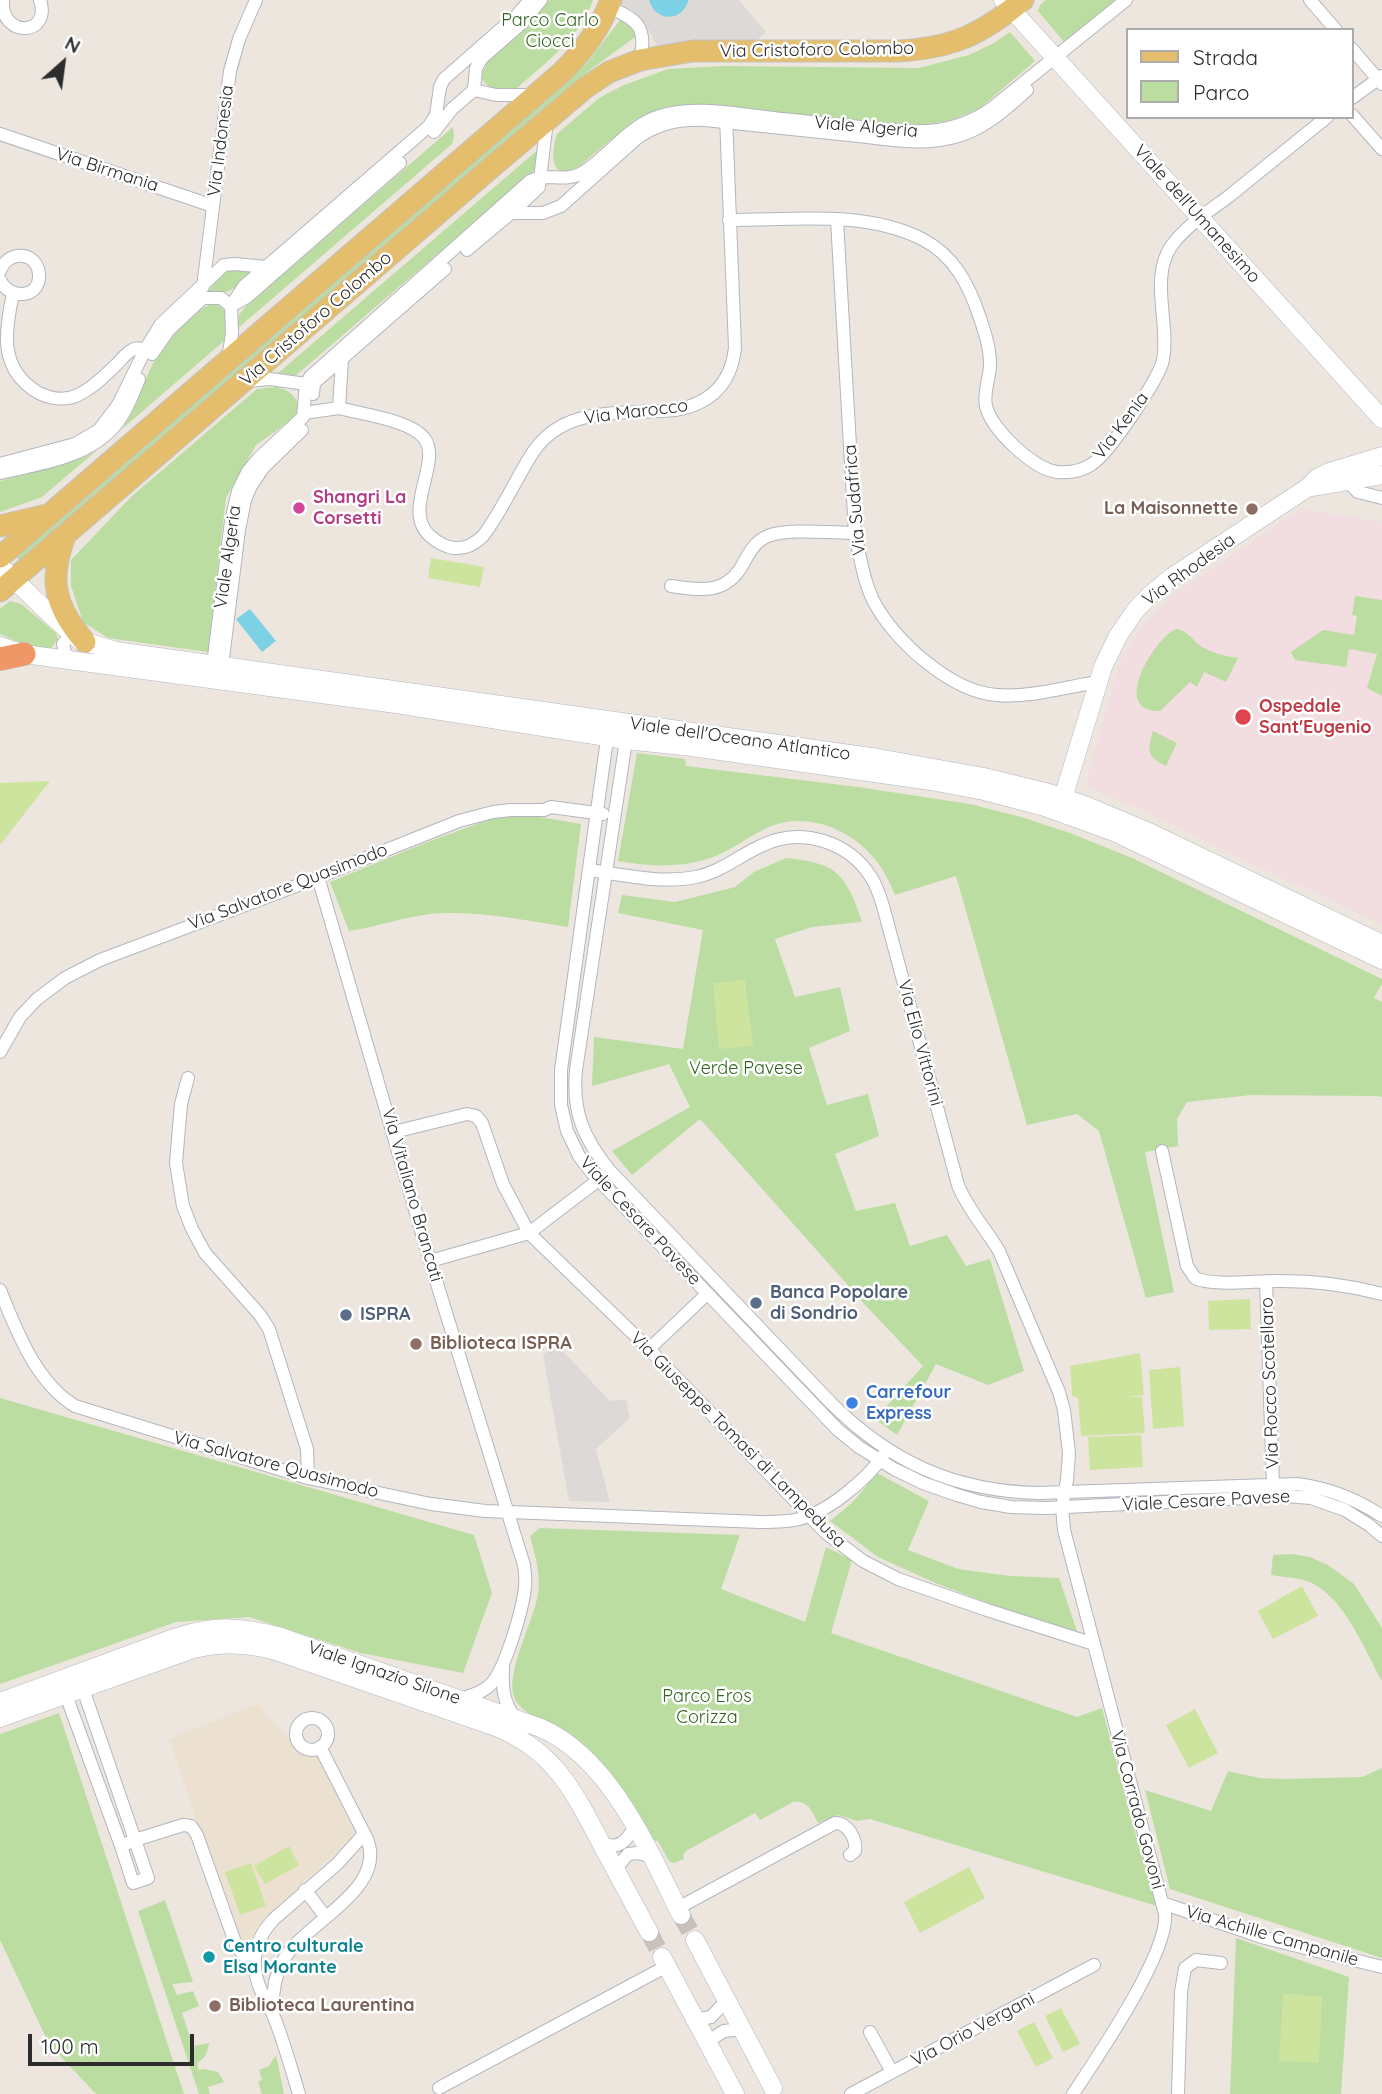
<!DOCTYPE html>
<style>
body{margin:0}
#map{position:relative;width:1382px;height:2094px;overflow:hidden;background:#ece6df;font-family:Quicksand,sans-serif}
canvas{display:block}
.legend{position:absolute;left:1126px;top:28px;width:228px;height:91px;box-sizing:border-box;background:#fff;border:2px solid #ababab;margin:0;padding:9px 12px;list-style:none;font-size:21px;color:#2c2c2c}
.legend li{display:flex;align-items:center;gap:14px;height:35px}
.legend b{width:35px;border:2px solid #ababab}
.north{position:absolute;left:28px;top:28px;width:70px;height:70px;-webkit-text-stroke:5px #fff;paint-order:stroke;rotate:28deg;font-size:19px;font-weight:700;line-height:28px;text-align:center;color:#2c2c2c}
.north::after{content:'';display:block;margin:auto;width:24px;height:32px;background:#2c2c2c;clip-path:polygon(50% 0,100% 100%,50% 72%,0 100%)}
.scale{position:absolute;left:28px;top:2034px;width:166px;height:32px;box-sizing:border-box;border:4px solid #2c2c2c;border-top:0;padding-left:9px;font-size:21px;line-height:24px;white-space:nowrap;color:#2c2c2c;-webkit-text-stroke:5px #fff;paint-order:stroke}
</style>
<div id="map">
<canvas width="1382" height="2094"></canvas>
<ul class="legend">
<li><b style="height:9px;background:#e4be6c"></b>Strada</li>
<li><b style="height:19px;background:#bbdda1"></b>Parco</li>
</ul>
<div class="north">N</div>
<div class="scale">100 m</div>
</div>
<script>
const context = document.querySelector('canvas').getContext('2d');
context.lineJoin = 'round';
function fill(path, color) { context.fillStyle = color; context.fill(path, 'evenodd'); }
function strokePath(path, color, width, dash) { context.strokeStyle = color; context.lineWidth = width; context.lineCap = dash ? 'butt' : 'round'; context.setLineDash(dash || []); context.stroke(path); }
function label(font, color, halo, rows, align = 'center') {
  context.font = font + ' Quicksand,sans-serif'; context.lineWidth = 5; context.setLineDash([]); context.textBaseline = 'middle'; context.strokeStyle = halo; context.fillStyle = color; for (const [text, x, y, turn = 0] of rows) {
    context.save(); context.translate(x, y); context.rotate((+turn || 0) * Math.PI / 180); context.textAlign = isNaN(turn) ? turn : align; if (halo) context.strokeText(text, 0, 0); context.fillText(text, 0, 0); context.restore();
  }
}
const education = new Path2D(`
 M260 1703 267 1715 295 1744 302 1750 317 1753 357 1833 270 1914 259 1927 254 1941 244 1945 205 1845 169 1739Z`);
const medical = new Path2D(`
 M1301 509 1382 522V924L1255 865 1151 814 1085 786 1119 663 1144 624 1171 596Z`);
const green = new Path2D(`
 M549 0H593C579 39 546 62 516 89 502 90 486 91 481 76L488 61 532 21Z
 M1046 0H1115L1065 43 1038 11 1040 5Z
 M620 20 631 25 635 37 590 70 20 561 16 556 587 63Z
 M1010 32 1035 61 979 109 949 121 921 125 866 121 714 106 686 105 666 107 636 119 578 167C549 182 551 153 557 134L599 98 624 85 668 69 724 66 919 68 969 55 994 43Z
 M453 127 454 137 452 144 237 329 239 315 246 306Z
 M540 148 538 164 533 172 301 371 296 375 277 374Z
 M230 268 248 269 253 273C238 286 227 298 207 292L220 276Z
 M211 304C233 307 227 323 225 340L122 429C134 411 140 393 148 374 160 347 184 316 211 304Z
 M276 387C289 390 294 394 299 406L294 418 256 445 226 498 208 652 108 638 83 622 71 586V560L131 497 257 389Z
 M96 451 42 497 0 512V481L82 458Z
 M1355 596 1382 600V696L1367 688 1377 654 1349 649 1346 667 1295 660 1291 652 1323 630 1354 635 1357 616 1352 615Z
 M10 601 21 604 56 633 58 639 50 650 27 646 0 634V609Z
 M1176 629C1188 630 1194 643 1204 648 1215 654 1225 656 1238 658L1226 682 1204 672 1197 687 1190 682 1160 711C1110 713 1153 639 1176 629Z
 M1153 731 1177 743 1166 766C1147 757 1147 751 1153 731Z
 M637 753 685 759 686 766 858 787 970 804 1021 817 1070 833 1132 858 1382 979V984L1374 998 1382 1002V1097L1377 1096 1251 1095 1187 1102 1177 1119 1178 1146 1145 1152 1174 1292 1146 1298 1099 1131 1077 1114 1027 1125 956 876 895 895C891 885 886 875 880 866 857 832 811 811 771 826 748 836 729 853 704 860 675 868 647 866 618 861Z
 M534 816 581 824 568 927C530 921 489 913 450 913 416 912 382 926 349 931L330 882 425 843 496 817Z
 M786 858C799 859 826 863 835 872 850 884 856 905 862 922L812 927 775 939 795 997 840 987 850 1031 809 1048 827 1105 868 1094 879 1136 835 1154 856 1211 895 1203 910 1246 947 1235 966 1266 990 1259 1024 1371 988 1385 936 1364 897 1435 875 1419 923 1366 868 1308 700 1119 632 1175 612 1151 690 1107 669 1064 592 1086 594 1037 683 1049 703 930 618 913 622 895 675 902 735 887 754 872Z
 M0 1398 474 1535 492 1593 463 1673 361 1653 249 1617 176 1622 0 1684Z
 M875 1472 929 1501 908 1550 958 1569 1010 1576 1059 1578 1078 1634 977 1599 933 1582 878 1557 830 1521C848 1507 864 1493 875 1472Z
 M540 1528 740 1535 721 1589 805 1622 826 1547 852 1560 831 1633 1077 1717 1102 1708 1139 1847 1157 1906 870 1819 857 1821 839 1815 818 1823C812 1811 808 1800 793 1802L760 1820 755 1813 686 1851 683 1855 684 1859 674 1863 669 1861 658 1841 650 1839C632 1806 616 1772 586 1748 577 1740 567 1732 556 1726 541 1717 521 1715 514 1697 505 1673 534 1620 538 1594 541 1574 535 1555 530 1536Z
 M1292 1554 1310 1557 1328 1565 1354 1584 1382 1628V1681C1364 1649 1342 1591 1304 1580 1293 1577 1282 1577 1271 1575L1273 1555Z
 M59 1713 184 2094H96L49 2044 0 1940V1734Z
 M1382 1768V1958L1170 1889 1145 1790 1211 1811 1228 1771 1259 1778 1284 1779 1362 1777Z
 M165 1900 193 1982 172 1984 177 1995 193 1991 199 2006 182 2013 193 2046 209 2043C208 2052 205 2059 197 2063L199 2070 203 2069 218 2072 224 2082 208 2087 210 2094H199L138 1911Z
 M1236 1938 1349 1977 1341 2094H1230Z
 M276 2055 284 2094H262L258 2082 262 2080 259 2070 269 2066Z`);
const pitch = new Path2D(`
 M431 558 484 567 480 587 428 578Z
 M50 781 0 845V783Z
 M745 980 753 1046 719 1049 713 983Z
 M1250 1299 1251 1329 1209 1330 1208 1301Z
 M1140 1353 1144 1395 1128 1397H1142L1145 1433 1081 1436 1078 1398 1072 1396 1070 1366Z
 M1180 1367 1184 1426 1153 1429 1149 1370Z
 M1141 1435 1143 1467 1090 1470 1088 1437Z
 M1302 1586 1318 1616 1273 1639 1258 1611Z
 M1195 1709 1218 1753 1189 1768 1166 1725Z
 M289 1846 299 1865 265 1884 254 1866Z
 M251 1863 266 1906 240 1915 225 1872Z
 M969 1867 985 1898 920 1933 904 1902Z
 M1283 1993 1322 1997 1319 2063 1279 2061Z
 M1061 2008 1080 2044 1063 2052 1045 2016Z
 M1034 2022 1053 2058 1036 2067 1017 2031Z`);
const plaza = new Path2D(`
 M621 0H649L650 3 688 2V0H739L766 32 752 45 680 43 657 46 647 27 632 10 621 4Z
 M556 1344 610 1401 626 1399 630 1418 596 1449 610 1502 569 1501 543 1355Z`);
const water = new Path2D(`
 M649 0H688V2C680 23 655 21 649 0Z
 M250 609 276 641 262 652 236 619Z`);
const secondaryTunnel = new Path2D(`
 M681 1915 695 1940
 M649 1932 662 1957`);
const street = new Path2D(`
 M3 0C0 38 52 37 40 0
 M1310 0 1336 30
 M608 7C637 19 648 27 640 60
 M1352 49 1382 84
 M474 90 496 95H535
 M1352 98 1382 76
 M1352 115 1382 149
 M434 132 452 109 474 90 476 68 482 58 522 23 541 0
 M0 134 213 206
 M511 213 539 187 547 121
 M729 220C793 220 864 210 922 239 954 255 969 285 980 318 985 333 990 348 990 364 990 378 983 392 986 406 991 429 1033 469 1057 472 1069 473 1082 471 1092 464 1109 453 1159 379 1163 360 1170 324 1149 277 1172 245 1186 226 1209 211 1228 197 1261 170 1294 144 1327 117
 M837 220 855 533C860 556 863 579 873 600 893 640 951 692 997 695 1030 698 1065 687 1098 682
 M467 250 511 213H543L561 206 636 139C657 123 679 119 705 120 753 125 801 130 849 135 883 138 918 146 951 138 982 131 1005 110 1027 90
 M0 271C8 249 38 251 39 275 40 299 9 300 0 280
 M203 287 230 71 239 39 256 0
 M13 294C4 334 0 369 37 392 50 399 65 401 78 395 93 388 104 376 116 365 121 360 126 353 132 350 139 346 145 350 152 353
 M203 298H221L231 306 247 297 400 163
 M152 354 168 331 203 298
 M340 358 342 360 339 408C361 414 410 420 424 438 443 462 401 510 430 536 437 542 445 547 454 548 466 549 475 544 483 536 501 512 514 483 530 457 561 404 621 415 675 410 710 404 731 384 735 348L726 117
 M228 359 232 333 231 306 244 286 266 267 267 269
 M248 381 270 379 306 384 313 383
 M313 394 314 383 445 269
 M304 413 339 408
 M0 464 75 444 99 430 118 405 145 350 161 324 224 265 235 264 266 267 429 126 436 115 440 87 444 79 517 15 530 0
 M0 473C40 464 91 457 117 423 127 410 133 394 139 379
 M1348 476V482L1358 492 1382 498
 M671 586C701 591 727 594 743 564 749 553 755 541 768 536 787 528 832 533 855 533
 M71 633 63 644 65 653 72 660
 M213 665 231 521 238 491 248 471 258 459 303 417 306 384 310 377 530 181C546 172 565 183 582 173 608 157 625 130 654 118 690 103 743 115 781 119 824 123 866 128 909 131 939 133 966 126 991 109L1126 0
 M222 666 239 530 245 500 251 486 263 468 302 430
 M608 732 561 1070V1105L567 1131 579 1156 592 1173 838 1430 859 1447 894 1469 923 1483 954 1494 981 1502 1011 1507 1046 1508 1286 1496 1311 1498 1345 1510 1369 1525 1382 1536
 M627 734 576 1070C572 1113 584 1139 610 1171L831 1403C890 1462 954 1491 1038 1493L1297 1484C1329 1488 1356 1499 1382 1516
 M590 870C624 875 661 884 696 877 721 872 740 855 763 845 801 827 848 841 871 877 877 886 880 896 883 906L958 1185C968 1210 986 1229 999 1251L1059 1392 1064 1410 1069 1453 1067 1480 1062 1507 1064 1530 1165 1914C1169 1953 1096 2059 1073 2094
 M318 877 430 1261 524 1565C525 1572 526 1579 525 1587 523 1608 505 1671 490 1685 482 1693 470 1696 460 1699
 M0 1052 20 1017 37 999 65 978 100 960 296 886 459 821 493 812 511 810H544L551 807 603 814
 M188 1078 181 1104 176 1163 183 1206 192 1229 205 1253 260 1315 269 1329 307 1449 308 1478
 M394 1132 467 1114 476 1116 482 1123 503 1184 529 1233 649 1349 826 1533 863 1561 898 1579 987 1610 1094 1644
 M1162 1151 1187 1266 1195 1278C1214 1287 1258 1280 1281 1281 1315 1281 1349 1285 1382 1294
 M430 1261 529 1233 605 1175
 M1266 1281 1273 1485
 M0 1290C17 1332 36 1382 75 1406L308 1478 431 1504 485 1511 760 1522C773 1522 787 1522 799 1519 827 1513 867 1479 883 1456
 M649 1349 707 1294
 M503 1667C502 1687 503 1703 516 1719
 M66 1695 121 1846 135 1840 83 1689
 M296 1734a16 16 0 1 1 32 0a16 16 0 1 1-32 0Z
 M601 1843C620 1850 625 1842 635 1827
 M121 1846 133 1883 148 1878 135 1840 183 1825 191 1826 197 1835 236 1945 244 1956 254 1960
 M615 1870 628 1854 637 1853 650 1856
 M305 1890 325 1916
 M1162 1903 1265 1938 1382 1967
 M678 1908 835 1823C847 1822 857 1839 855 1851L850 1855
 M273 2014C272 1996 274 1977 283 1961 304 1922 388 1890 367 1839L320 1747
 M695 2020 711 2017 727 2000
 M870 2032 892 2072
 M707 2042 724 2031 742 2029
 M439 2088 667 1966
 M299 2094C291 2068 284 2042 274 2017 271 2008 266 2001 262 1993 249 1965 254 1940 274 1919L337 1864 364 1834
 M851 2094 1094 1965
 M1178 2094 1181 1992 1185 1968 1196 1960 1221 1963`);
const secondary = new Path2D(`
 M1003 0 1382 419
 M1307 488 1382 475
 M0 566 53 617 79 640 116 651 878 758 984 777 1049 793 1087 806 1149 832 1382 944
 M0 646 24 654 396 704 626 740 692 747 931 781 984 791 1045 807 1114 832 1382 960
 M1060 808 1103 667 1118 636 1135 611 1149 596 1172 577 1307 488 1317 478 1329 472 1382 456
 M0 1702 177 1637C215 1625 242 1626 281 1637L541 1728C611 1759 649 1851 681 1915
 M0 1718 193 1649C221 1642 248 1643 276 1651L496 1727C555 1751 574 1792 602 1845 618 1874 633 1903 649 1932
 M695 1940 773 2088
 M662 1957 735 2094`);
const primary = new Path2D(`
 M0 526 47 515
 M65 536C48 580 55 607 85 642
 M0 557 561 73C583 52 600 29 611 0
 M0 591 486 172 585 88 609 72 640 60 693 51H898C952 48 981 35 1023 0`);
const highway = new Path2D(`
 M0 659 24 654`);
const markers = [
 [299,508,7,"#d1479c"],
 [1252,509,7,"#8d6e63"],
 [1243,717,9,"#e0444e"],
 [756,1303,7,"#5c6f8a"],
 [346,1315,7,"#5c6f8a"],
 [416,1344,7,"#8d6e63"],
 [852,1403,7,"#3f7fe0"],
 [209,1957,7,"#0f9aa8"],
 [215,2006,7,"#8d6e63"]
];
const parkNames = [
 ["Parco Carlo",550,21],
 ["Ciocci",550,42],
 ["Verde Pavese",746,1069],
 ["Parco Eros",707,1697],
 ["Corizza",707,1718]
];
const streetNames = [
 ["Via Cristoforo Colombo",817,50,-1],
 ["Viale Algeria",866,127,5],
 ["Via Indonesia",221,141,-83],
 ["Via Birmania",107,170,18],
 ["Viale dell'Umanesimo",1197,214,48],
 ["Via Cristoforo Colombo",316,319,-41],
 ["Via Marocco",636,412,-7],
 ["Via Kenia",1121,426,-53],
 ["Via Sudafrica",855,500,-95],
 ["Viale Algeria",228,557,-82],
 ["Via Rhodesia",1189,570,-36],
 ["Viale dell'Oceano Atlantico",740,739,8],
 ["Via Salvatore Quasimodo",288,887,-21],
 ["Via Elio Vittorini",920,1043,75],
 ["Via Vitaliano Brancati",412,1195,74],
 ["Viale Cesare Pavese",640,1221,47],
 ["Via Rocco Scotellaro",1270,1383,-92],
 ["Via Giuseppe Tomasi di Lampedusa",738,1440,45],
 ["Via Salvatore Quasimodo",276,1465,15],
 ["Viale Cesare Pavese",1206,1501,-3],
 ["Viale Ignazio Silone",384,1673,19],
 ["Via Corrado Govoni",1137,1810,75],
 ["Via Achille Campanile",1272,1936,16],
 ["Via Orio Vergani",973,2030,-28]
];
const hotelNames = [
 ["Shangri La",313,498],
 ["Corsetti",313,519]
];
const educationNames = [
 ["La Maisonnette",1238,509,"right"],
 ["Biblioteca ISPRA",430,1344],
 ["Biblioteca Laurentina",229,2006]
];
const healthNames = [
 ["Ospedale",1259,707],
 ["Sant'Eugenio",1259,728]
];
const serviceNames = [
 ["Banca Popolare",770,1293],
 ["di Sondrio",770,1314],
 ["ISPRA",360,1315]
];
const shopNames = [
 ["Carrefour",866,1393],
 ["Express",866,1414]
];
const cultureNames = [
 ["Centro culturale",223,1947],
 ["Elsa Morante",223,1968]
];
fill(education, '#ece1d1');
fill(medical, '#f2dee0');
fill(green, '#bbdda1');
fill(pitch, '#cce49e');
fill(plaza, '#ddd9d6');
fill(water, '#7cd1e4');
strokePath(secondaryTunnel, '#c6c1bb', 18, [18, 9]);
strokePath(street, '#b3b6be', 14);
strokePath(secondary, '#b3b6be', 19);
strokePath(primary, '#c4c4c4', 23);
strokePath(highway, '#c4c4c4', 24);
strokePath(street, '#fff', 12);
strokePath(secondary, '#fff', 18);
strokePath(primary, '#e4be6c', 21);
strokePath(highway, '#f09767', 23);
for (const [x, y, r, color] of markers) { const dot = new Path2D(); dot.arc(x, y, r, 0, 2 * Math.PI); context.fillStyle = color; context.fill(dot); strokePath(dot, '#fff', 2.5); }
label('18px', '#346321', '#fff', parkNames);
label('18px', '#2c2c2c', '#fff', streetNames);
label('bold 18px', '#b23c85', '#fff', hotelNames, 'left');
label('bold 18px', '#785e54', '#fff', educationNames, 'left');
label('bold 18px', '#be3a42', '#fff', healthNames, 'left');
label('bold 18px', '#4e5e75', '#fff', serviceNames, 'left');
label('bold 18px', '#366cbe', '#fff', shopNames, 'left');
label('bold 18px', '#0d838f', '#fff', cultureNames, 'left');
</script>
